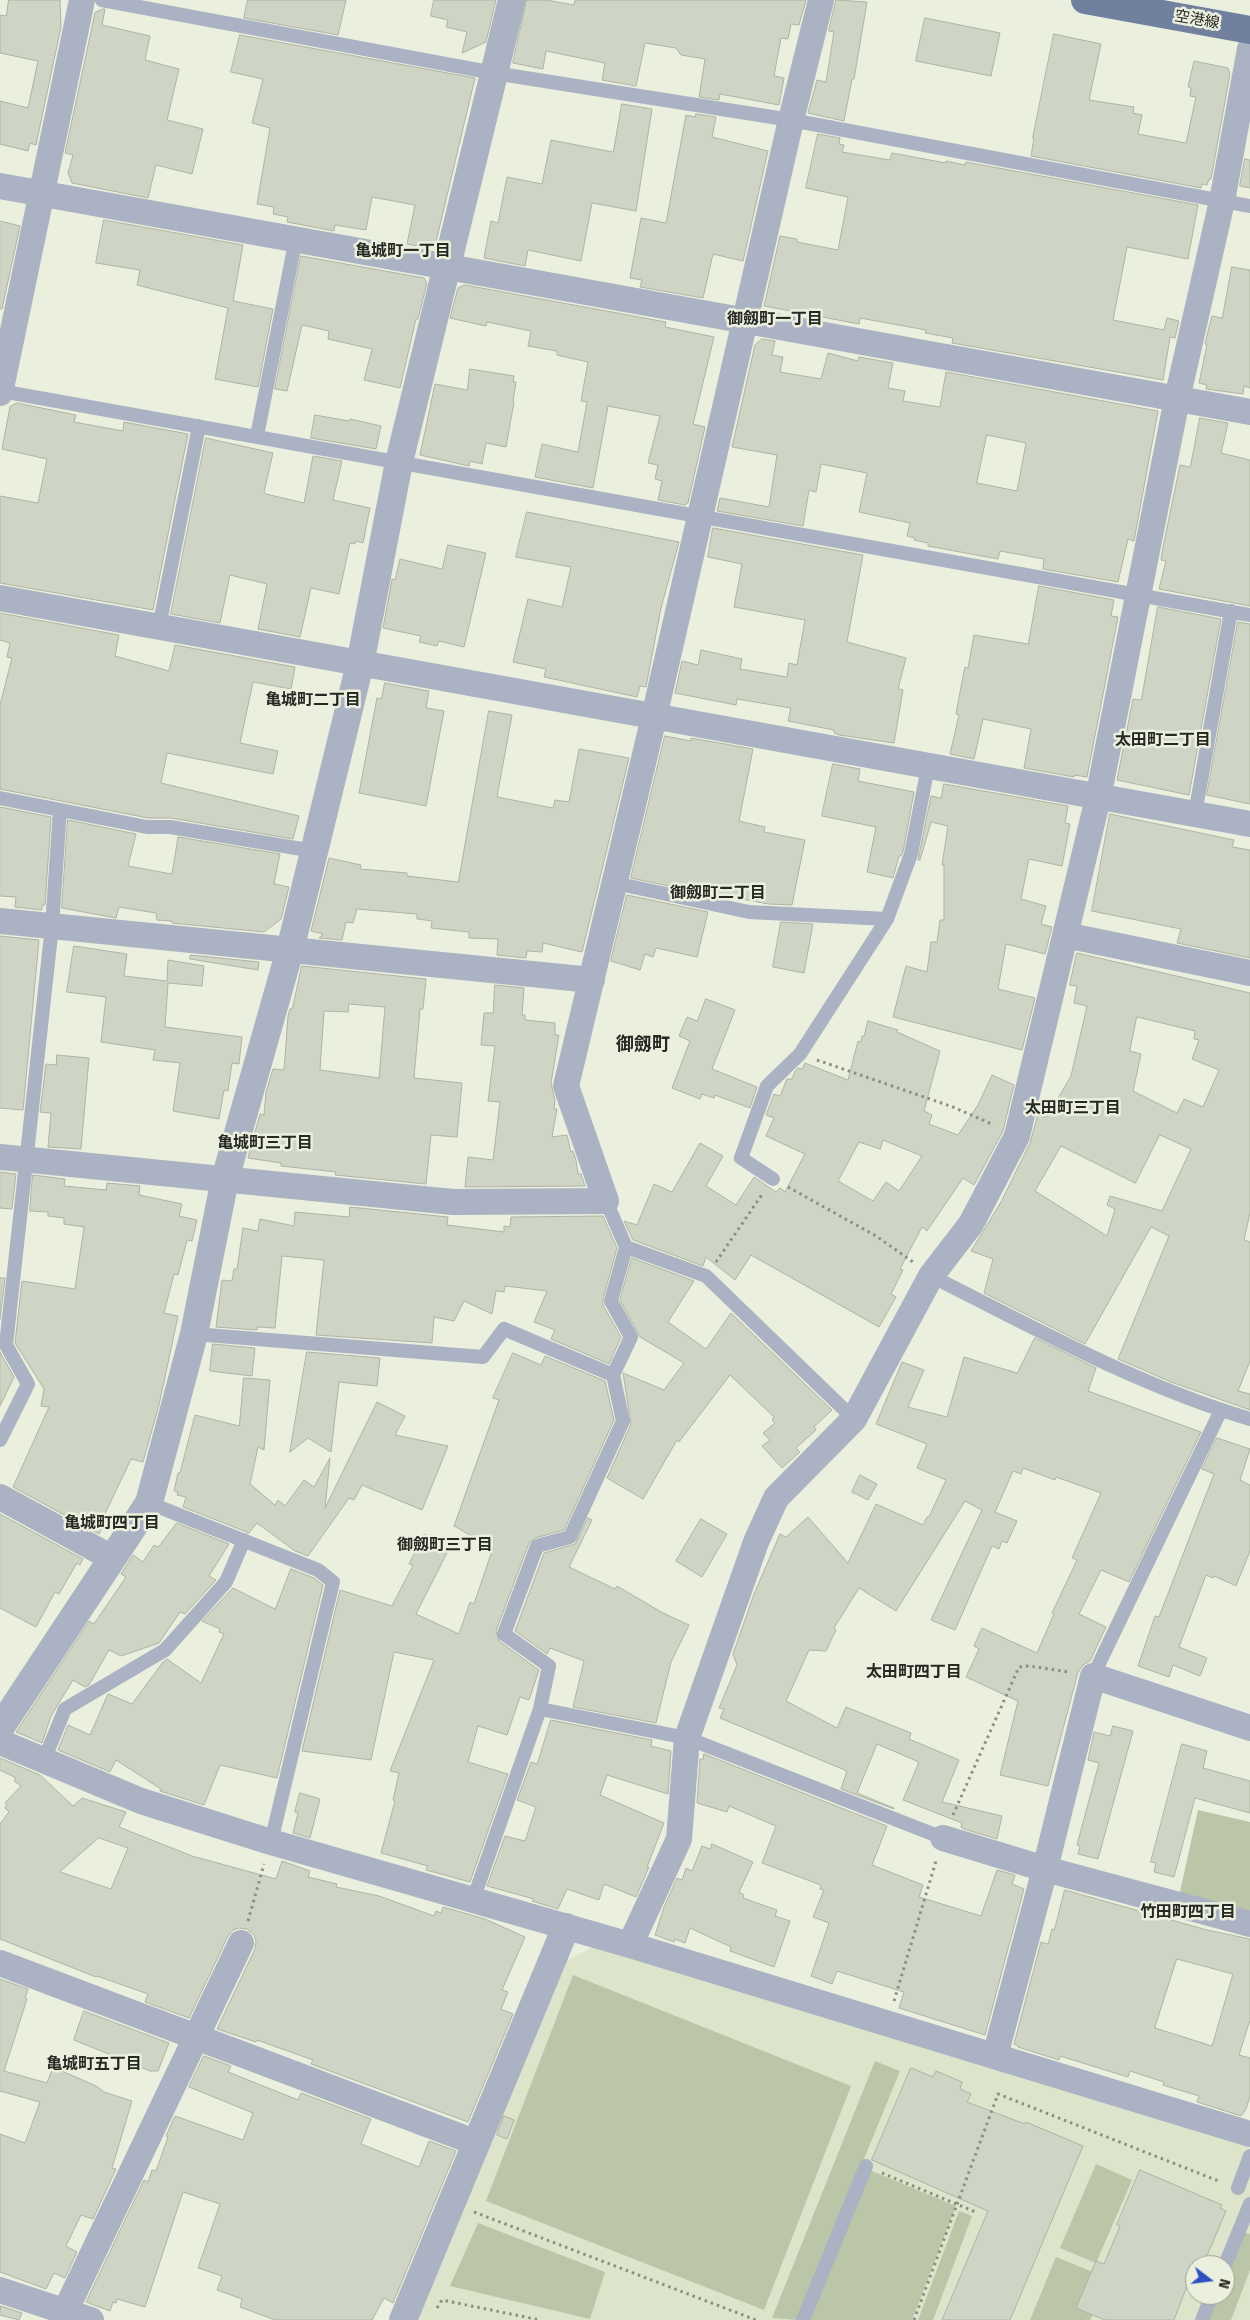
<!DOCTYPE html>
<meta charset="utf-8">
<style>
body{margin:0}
#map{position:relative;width:1250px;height:2320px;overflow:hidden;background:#eaefde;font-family:"Fira Sans",sans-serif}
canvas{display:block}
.north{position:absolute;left:1185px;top:2255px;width:50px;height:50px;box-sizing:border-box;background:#eaefde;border:1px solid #9c9f93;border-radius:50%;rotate:105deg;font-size:14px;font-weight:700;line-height:20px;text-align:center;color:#262822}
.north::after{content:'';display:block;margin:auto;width:18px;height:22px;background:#2d51c0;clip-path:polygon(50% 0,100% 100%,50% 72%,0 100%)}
</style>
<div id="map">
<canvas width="1250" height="2320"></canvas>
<div class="north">N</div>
</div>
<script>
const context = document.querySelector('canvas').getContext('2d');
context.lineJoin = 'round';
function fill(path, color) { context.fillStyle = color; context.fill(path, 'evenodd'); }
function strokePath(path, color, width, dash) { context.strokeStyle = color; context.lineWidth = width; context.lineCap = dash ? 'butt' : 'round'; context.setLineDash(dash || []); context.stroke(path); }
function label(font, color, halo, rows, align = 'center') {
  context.font = font + ' "Fira Sans","Noto Sans JP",sans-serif'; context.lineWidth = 5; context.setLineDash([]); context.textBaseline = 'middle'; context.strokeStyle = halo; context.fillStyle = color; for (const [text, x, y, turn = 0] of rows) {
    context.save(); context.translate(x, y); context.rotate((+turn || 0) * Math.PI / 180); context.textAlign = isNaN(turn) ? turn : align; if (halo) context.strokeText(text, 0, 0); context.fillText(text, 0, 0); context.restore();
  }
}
const built = new Path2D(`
 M597 1945 1250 2148V2320H415L564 1962ZM1195 2265H1225V2295H1195Z`);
const green = new Path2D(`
 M1198 1810 1250 1822V1915L1179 1896Z
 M573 1975 851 2086 764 2310 486 2201Z
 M875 2061 900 2071 798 2320 772 2318Z
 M1096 2164 1132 2180 1096 2263 1060 2248Z
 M867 2169 956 2206 912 2320H806Z
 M959 2211 972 2216 933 2320H918Z
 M478 2223 605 2272 590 2319 450 2286Z
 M1243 2232 1250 2234V2270L1231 2320H1209L1218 2295H1225V2277Z
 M1056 2257 1093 2272V2314L1090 2320H1030Z`);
const building = new Path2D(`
 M9 0H60L61 27 36 145 30 143 28 151 0 144V101L28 108 38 61 0 53V15L6 16Z
 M248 0H346L338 35 244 18Z
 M434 0H496L486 42 462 53 467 32 446 27 448 20 431 16Z
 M527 0H546L574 5 575 0H806L799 25 791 24 788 39 781 38 774 76 784 78 779 105 720 94 719 100 699 97 705 59 681 55 676 48 645 43 636 86 602 80 605 63 546 51 543 69 513 63Z
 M836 0 867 2 854 79H852L844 121 808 113 817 80 826 82 834 32 829 31Z
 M103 9H105L102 25 150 36 145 60 179 69 167 120 203 129 192 174 156 165 148 198 72 183 68 173 73 155 65 153 95 13Z
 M925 18 1000 33 991 76 916 61Z
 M1054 34 1101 44 1089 100 1134 107 1133 113 1142 115 1138 134 1186 143 1196 97 1190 96 1191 88 1188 87 1194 61 1228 68 1230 74 1211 179H1209L1207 185 1202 184 1201 188 1031 156 1034 138H1033Z
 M240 35 475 78 435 246 428 244V248L407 244 415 205 372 197 366 230 335 225 334 231 287 222 288 217 273 214 274 207 257 204 270 128 252 123 263 79 231 72Z
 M622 104 652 109 636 211 592 203 581 261 528 250 525 266 484 258 491 221 498 223 507 177 542 184 551 140 613 152Z
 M696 114 716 117 712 137 768 151 743 261 713 254 703 298 640 287 642 280 630 278 641 218 666 223 686 115 695 117Z
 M818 134 840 138 839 144 844 145 842 152 890 160 892 153 946 163V161L965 165 966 162 1198 205 1188 259 1127 247 1113 320 1164 330 1167 318 1179 321 1175 338 1170 337 1163 380 952 343 953 338 925 333 926 330 860 318 859 324 764 306 780 236 797 239V242L838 250 848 197 806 188Z
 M1245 159 1250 160V188L1240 186Z
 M104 220 243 245 233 301 273 309 258 387 215 379 228 308 137 285 140 270 96 263Z
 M0 221 20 226 2 309H0Z
 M301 256 424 278 427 283 418 319H416L400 388 364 380 372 349 328 339 329 331 302 325 287 391 275 389Z
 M1232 267 1250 270V388L1244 386 1243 394 1206 389 1207 385 1199 383 1207 345 1205 344 1209 327 1212 316 1222 318Z
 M465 285 666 322 665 327 714 337 693 424 705 427 688 503 685 505 658 500 662 481 655 479 658 465 648 463 660 416 608 406 593 488 535 477 542 444 578 452 587 402 581 401 588 362 557 355V351L528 346 531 331 487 322 486 326 450 318 458 288Z
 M762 339 775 341 772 355 783 357 780 372 821 379 828 353 858 361 859 357 893 363 888 388 905 391 903 401 940 407 946 372 1158 411 1134 541 1128 539 1118 582 1043 569 1044 559 1000 551 998 559 928 546V543L914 540 915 538 907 536 910 523 859 512 867 473 821 464 816 492 809 490 803 526 717 511 720 498 769 507 777 455 732 447 755 345ZM987 435 1026 443 1017 491 977 483Z
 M470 369 514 376 513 382H516L513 401 514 402 506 447 486 443 482 464 470 461 469 466 420 455 435 384 467 390Z
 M17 403 76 415 74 422 123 431 124 422 188 434 153 610 0 583V496L38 503 47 459 2 449 10 407Z
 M315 415 349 421 350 419 381 426 376 449 311 438Z
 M1200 418 1228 423 1221 453 1250 460V606L1159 589 1166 561 1161 560 1163 547 1180 465 1190 467Z
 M206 438 273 453 264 492 266 494 304 503 313 456 342 461 333 500 370 508 363 543 356 541 355 544 350 543 339 594 311 588 300 637 258 629 267 584 230 575 220 623 171 614Z
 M527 512 679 542 661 608 646 687 640 686 637 697 544 677 546 669 513 662 528 599 562 607 571 567 516 557Z
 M713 528 863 555 847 642 906 658 898 689 903 690 894 743 839 735 834 733V730L788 721 791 708 737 699 736 705 675 693 682 661 698 665 701 650 742 659 740 669 787 677 789 663 797 665 805 620 734 607 742 564 708 557Z
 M448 545 486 553 464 647 439 641 437 646 419 642 421 636 383 628 392 579 395 580 400 559 442 569Z
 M1039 586 1114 600 1111 616 1118 617 1087 777 1074 775V777L1024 768 1031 729 983 719 974 759 950 754 959 715 956 714 961 687 965 667 968 668 974 635 1028 644Z
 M1158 607 1221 619 1189 795 1117 780 1133 699 1141 700Z
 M0 613 119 635 115 656 169 671 175 645 295 667 291 689 253 682 240 743 278 751 273 774 167 753 161 783 299 816 293 839 171 818H148L0 789V705L12 658 7 657 10 643 0 640Z
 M1238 622 1250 624V804L1207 795Z
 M385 683 429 691 426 708 444 711 426 806 359 793 377 698 381 699Z
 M489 711 512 715 497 797 553 808 555 800 569 802 579 749 629 758 582 952 543 943 542 952 527 951 526 958 497 955 498 939 469 938V932L431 928 432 921 417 919V914L357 909 353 923 346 922 342 940 319 938 323 934 311 931 329 858 361 865 360 869 407 873V876L458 882Z
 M665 736 691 741V738L753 749 739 821 765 827 764 832 805 840 792 905 769 904 720 895V897L631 878Z
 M833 764 860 769 858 781 914 792 903 852 901 856H899L893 878 867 872 876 827 822 816Z
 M944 784 1068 806 1065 823 1070 824 1062 866 1029 859 1021 899 1046 906 1041 924 1052 927 1045 954 1006 944 998 989 1035 998 1022 1050 893 1017 906 966 927 972 931 942H937L940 920H944V865H942L948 826 931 822 920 860H918L931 796 941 798Z
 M0 807 51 817 45 905H42V910L15 907 16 897 0 896Z
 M1110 814 1234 840 1232 847 1250 850V958L1177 943 1181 929 1092 911Z
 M68 820 136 834 128 866 166 873 172 874 178 837 280 854 274 884 289 887 281 919 264 932 172 923V921L157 920 156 913 119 907 116 918 62 908Z
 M627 895 708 912 697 957 656 948 653 957 645 954 640 970 611 961Z
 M781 922 813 924 804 973 773 967Z
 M0 936 39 940 23 1110 0 1108Z
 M74 946 127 954 124 976 167 981 168 960 204 966 202 986 168 983 165 1027 242 1037 239 1064 232 1063 228 1091 224 1090 219 1119 173 1111 180 1063 153 1060 155 1050 101 1042 106 997 67 992Z
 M1077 953 1250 993V1213L1244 1240 1250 1242V1361L1238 1391 1250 1394V1410L1171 1382 1118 1359 1169 1236 1151 1227 1085 1344 984 1293 993 1259 971 1251 1001 1202 1030 1143 1038 1114 1044 1118 1045 1116 1047 1117 1071 1076 1087 1006 1074 1003 1077 986 1070 985ZM1137 1017 1195 1031 1194 1039 1199 1040 1192 1059 1219 1070 1203 1107 1184 1099 1177 1113 1133 1091 1141 1054 1130 1051ZM1160 1135 1191 1149 1162 1211 1110 1196 1107 1205 1115 1209 1107 1236 1035 1191 1061 1146 1135 1183Z
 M191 955 259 962 258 970 190 959Z
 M302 966 426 979 423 1009H420L414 1078 462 1083 457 1137 431 1135 426 1184 335 1175 336 1172 281 1166V1163L248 1158 260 1114 264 1115 266 1092 273 1069 284 1070 288 1016 290 1009H292ZM349 1004 385 1007 379 1078 320 1070 324 1011 348 1012Z
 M495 985 524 988 522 1015H525V1020L555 1023V1035H559L551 1083 555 1100 554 1109H557L552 1137 567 1135 571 1152 573 1151 576 1160 578 1174H581L585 1186 465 1187 468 1157 493 1160 500 1102 488 1101 495 1046 481 1045 484 1013H493Z
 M706 999 735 1010 712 1069 757 1087 750 1108 715 1095 714 1098 702 1094 700 1099 672 1088 690 1041 679 1036 687 1017 697 1021Z
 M868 1021 898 1030 897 1032 940 1051 924 1111 932 1115 929 1124 958 1135 978 1105 992 1075 1014 1085 1003 1131 974 1185 963 1178 927 1231 922 1227 900 1269 903 1270 891 1294 896 1297 879 1327 751 1255 735 1280 706 1257 703 1266 633 1240 624 1221 637 1225 654 1184 672 1192 700 1143 723 1156 706 1186 736 1205 754 1177 776 1192 780 1188 785 1192 805 1154 766 1136 774 1118 766 1115 774 1094 780 1096 787 1079H792L795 1071 798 1068 802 1069 805 1063 848 1080 858 1041 861 1042 862 1036H864ZM883 1140 922 1156 899 1191 886 1182 873 1201 838 1181 859 1142 880 1149Z
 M57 1055 89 1058 81 1149 48 1147 51 1113 40 1112 46 1064 56 1065Z
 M0 1172 16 1174 12 1209 0 1208Z
 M33 1175 65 1179 64 1186 106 1190 107 1183 140 1186 139 1195 182 1204 179 1216 197 1220 192 1241 187 1240 178 1275 174 1274 164 1313 178 1316 159 1405 143 1462 131 1459 102 1520 105 1521 99 1534 13 1487 49 1407 41 1406 44 1389 15 1343 22 1281 75 1289 84 1227 64 1224V1218L48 1216V1212L30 1211Z
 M350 1207 448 1217 447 1225 504 1232V1226L510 1227 511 1217 603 1216 617 1248 603 1299V1305L621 1337 609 1364 551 1339 555 1330 534 1322 547 1291 505 1286 504 1292 496 1291 492 1314 464 1301 454 1321 434 1317 432 1343 316 1335 324 1260 282 1256 275 1328 257 1327V1330L216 1327 222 1280 232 1281 234 1269H237L243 1228 258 1231 260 1219 294 1226 295 1212 349 1217Z
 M632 1258 694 1281 668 1322 706 1349 731 1313 832 1410 814 1427 816 1430 796 1448 800 1452 782 1468 762 1446 770 1440 763 1433 775 1423 772 1420 774 1417 730 1375 679 1442 677 1440 643 1499 607 1478 631 1424 623 1373 664 1390 684 1363 640 1337 620 1300Z
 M0 1278H5L0 1319Z
 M1035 1338 1096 1368 1088 1391 1201 1432 1129 1582 1101 1570 1079 1614 1106 1627 1090 1661 1083 1665 1078 1672 1048 1786 1000 1775 1018 1701 966 1677 979 1649 974 1646 982 1628 1037 1653 1047 1630 1054 1614 1052 1613 1077 1560 1072 1558 1101 1493 1056 1477 1055 1480 1023 1468 1021 1474 1013 1471 995 1512 1017 1521 1007 1543 1002 1541 999 1549 992 1546 955 1630 931 1620 982 1510 965 1501 896 1611 859 1588 834 1628 836 1630 826 1651 809 1650 786 1701 837 1728 846 1707 911 1733 909 1739 959 1760 942 1802 1002 1816 997 1839 964 1829 961 1827 962 1823 903 1800 919 1762 877 1744 857 1793 894 1808V1809L841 1789 847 1771 720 1718 724 1709 719 1708 737 1665 733 1654 754 1594 780 1534 786 1537 808 1517 848 1563 876 1504 923 1525 927 1517H929L946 1480 917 1468 927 1444 876 1424 902 1362 924 1370 908 1407 947 1417 964 1357 1017 1373Z
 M213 1344 255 1348 252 1376 210 1371Z
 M0 1352 14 1377 0 1406Z
 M307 1352 380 1358 377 1386 339 1382 331 1452 308 1438 290 1452Z
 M513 1353 541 1365 545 1356 605 1381 614 1420 564 1530 535 1538 529 1543 496 1631 499 1641 539 1670 529 1700 520 1697 507 1735 478 1726 468 1762 508 1774 470 1882 426 1870 428 1866 381 1853 395 1801 393 1800 399 1773 390 1771 434 1660 394 1652 371 1760 302 1751 340 1590 392 1606 413 1565 409 1564 424 1534 450 1547 416 1614 459 1634 470 1602 474 1604 493 1548 454 1526 499 1400 493 1398Z
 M244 1378 270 1380 264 1450 258 1447 250 1484 275 1505 278 1500 285 1506 304 1480 314 1487 330 1458 325 1508 377 1402 405 1416 395 1435 448 1446 422 1510 362 1485 354 1500 349 1498 308 1556 295 1551 257 1523 249 1533 183 1507 186 1497 177 1495 178 1492 174 1491 178 1473H180L195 1415 239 1426Z
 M1217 1438 1250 1449 1240 1480 1250 1485V1551L1236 1586 1214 1576 1213 1578 1206 1575 1179 1647 1207 1658 1200 1676 1173 1665 1169 1677 1138 1666 1155 1616 1159 1617 1214 1474 1202 1469Z
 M860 1475 877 1484 868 1500 852 1492Z
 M0 1514 83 1559 80 1565 77 1563 59 1594 55 1592 36 1627 0 1608Z
 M588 1518 592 1520 569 1567 615 1589 617 1586 663 1613 689 1625 671 1662 656 1723 573 1707 584 1661 550 1648 547 1654 515 1631 544 1553 575 1544Z
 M701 1519 727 1534 702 1577 676 1561Z
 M177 1523 229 1544 209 1576 216 1580 185 1614 180 1612 159 1643 121 1656 109 1650 89 1685 85 1687 73 1680 51 1716 42 1743 16 1732 89 1621 94 1624 126 1577 121 1574 133 1555 143 1562 154 1545 158 1547Z
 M291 1569 314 1578 323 1585 277 1778 220 1765 204 1805 160 1791 161 1789 116 1760 110 1772 58 1750 68 1725 90 1735 108 1694 132 1704 163 1662 167 1659 201 1683 224 1634 219 1632 220 1629 202 1621 233 1588 275 1609Z
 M551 1720 652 1740 651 1746 671 1751 668 1794 607 1775 600 1795 664 1823 647 1867H649L636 1897 604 1884 599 1900 567 1889 558 1909 532 1901 534 1899 487 1886 505 1836 525 1841 536 1807 517 1800 531 1762 537 1764Z
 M1113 1726 1133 1731 1098 1859 1078 1854 1080 1846 1077 1845 1099 1763 1088 1760 1094 1732 1110 1736Z
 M1182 1744 1207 1751 1203 1768 1250 1781V1813L1195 1798 1174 1877 1154 1872 1156 1863 1151 1862Z
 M704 1754 887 1826 872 1865 923 1885 919 1897 981 1916 997 1870 1015 1875 1012 1884 1024 1889 985 2035 899 2008 904 1992 837 1971 832 1984 811 1976 829 1923 813 1917 824 1890 820 1889 821 1885 762 1863 776 1826 729 1806 727 1812 697 1803 700 1759H703Z
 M0 1758 40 1775 73 1806 82 1798 126 1812 119 1827 192 1856 276 1879 282 1861 310 1871 308 1877 337 1884 336 1887 379 1896 434 1916 436 1911 441 1913 443 1907 485 1919 525 1937 502 1990 508 1992 501 2009 513 2014 468 2122 311 2064 313 2060 257 2040 256 2042 217 2029 255 1949 256 1941 254 1935 247 1929 239 1928 233 1930 228 1936 189 2018 145 2002 148 1994 97 1976 96 1977 0 1939V1824L9 1812 5 1808 7 1805 5 1803 21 1786 14 1781 16 1778 0 1770ZM99 1838 128 1848 111 1889 60 1872Z
 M300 1793 320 1799 310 1838 293 1833 298 1813 295 1812Z
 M712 1844 753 1862 739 1892 744 1895 743 1898 777 1910 775 1916 790 1921 774 1967 730 1951 731 1947 690 1928 685 1943 675 1939 674 1942 655 1935 664 1907 677 1878 682 1880 686 1868 692 1871 702 1846 710 1849Z
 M1065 1890 1207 1930 1250 1939V2020L1239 2055 1250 2058V2096L1246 2109 1241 2116 1197 2102 1199 2096 1163 2085 1164 2082 1130 2071 1128 2077 1060 2056 1059 2060 1018 2047V2046L1014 2044 1041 1942 1048 1944 1052 1929 1054 1930ZM1177 1959 1233 1974 1212 2046 1155 2028Z
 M0 1979 28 1989 25 1998 27 1999 4 2071 47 2083 53 2067 96 2086 104 2092 132 2101 112 2168 116 2169 93 2219 81 2215 66 2246 77 2252 65 2278 54 2273 46 2289 0 2272V2134L25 2143 40 2102 0 2091Z
 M84 2011 169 2043 158 2071H150L74 2040Z
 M204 2056 231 2066 228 2072 298 2100 301 2093 371 2119 361 2144 419 2167 429 2141 456 2151 393 2303 384 2298 372 2320H275L240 2307 242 2299 217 2290 222 2276 198 2268 220 2204 183 2192 145 2307 117 2299 116 2303 113 2302 110 2311 86 2302 144 2180 148 2182 152 2170 156 2171 168 2137 166 2136 175 2116 243 2140 253 2113 189 2087Z
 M911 2068 933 2077 936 2071 962 2082 960 2089 971 2094 967 2102 1025 2124 1026 2122 1083 2146 1010 2320H942L988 2211 872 2160Z
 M504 2116 514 2120 507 2139 497 2135Z
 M1140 2170 1222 2205 1220 2208 1226 2211 1203 2265H1195L1174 2320H1105L1076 2308 1096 2261 1104 2264 1120 2226 1117 2225Z
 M1 2306 22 2313 19 2320 0 2315Z`);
const path = new Path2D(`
 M817 1060 953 1107 994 1125
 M788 1187 876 1236 913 1262
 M716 1262 763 1193
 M953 1815 1019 1667 1029 1666 1069 1672
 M248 1921 264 1864
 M894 2001 936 1861
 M882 2173 978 2213
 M474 2212 756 2320
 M437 2308 442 2300 540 2320
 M914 2320 998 2094 1221 2182`);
const service = new Path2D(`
 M102 0 494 73 791 120 1250 206
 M0 391 1250 615
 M257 436 296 238
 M159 627 199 426
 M0 798 147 827H170L314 851
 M1195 814 1231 611
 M615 883 749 912 887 919
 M773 1179 741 1158 767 1086 800 1054 887 919 911 854 928 767
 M606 1201 626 1247 706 1276 854 1419
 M931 1276C1035 1328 1138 1386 1250 1419
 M194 1334 483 1357 504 1329 613 1375 623 1421 570 1537 537 1546 504 1634 549 1666 540 1709 473 1900
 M613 1375 631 1337 611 1301 626 1247
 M0 1440 28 1384 6 1345 52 926 60 810
 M149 1503 318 1570 333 1582 271 1842
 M1093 1676 1221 1410
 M540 1709 687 1738 943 1838
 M44 1760 65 1709 165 1650 226 1582 244 1540
 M1238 2188 1250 2156
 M1225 2265 1250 2204
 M803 2320 866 2166
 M1202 2320 1212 2295`);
const minor = new Path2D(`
 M0 186 1250 412
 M0 393 82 0
 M0 598 1250 824
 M0 921 592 980
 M1065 935 1250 973
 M0 1157 453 1202 606 1201 566 1086 654 717 791 120 821 0
 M0 1497 112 1558
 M0 1742 141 1801 271 1842 630 1945 1250 2134
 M943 1838 1045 1869 1250 1924
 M630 1945 679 1839 687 1738 756 1542 776 1498 854 1419 931 1276 971 1224 1017 1136 1098 798 1177 399 1222 201 1250 49
 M0 1963 477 2143
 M995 2056 1045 1869 1093 1676 1250 1728
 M0 2290 91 2320
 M61 2320 241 1943`);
const tertiary = new Path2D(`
 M0 1728 149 1503 194 1334 225 1179 290 950 360 664 399 462 512 0
 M403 2320 566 1927`);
const primary = new Path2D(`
 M1085 0 1250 30`);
const streetNames = [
 ["空港線",1197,20,10]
];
const neighbourhoodNames = [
 ["亀城町一丁目",403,252],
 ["御劔町一丁目",775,320],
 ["亀城町二丁目",313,701],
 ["太田町二丁目",1163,741],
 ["御劔町二丁目",718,894],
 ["太田町三丁目",1073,1109],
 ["亀城町三丁目",265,1144],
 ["亀城町四丁目",112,1524],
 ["御劔町三丁目",445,1546],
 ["太田町四丁目",914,1673],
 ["竹田町四丁目",1188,1913],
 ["亀城町五丁目",94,2065]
];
const quarterNames = [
 ["御劔町",643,1045]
];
fill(built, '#dce4cc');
fill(green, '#bbc5a8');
fill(building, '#cfd5c4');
strokePath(building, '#aeb3a3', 1);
strokePath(path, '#8b8f83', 3, [2.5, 4]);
strokePath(service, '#aab2c3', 14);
strokePath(minor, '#aab2c3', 26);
strokePath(tertiary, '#aab2c3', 28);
strokePath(primary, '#72809f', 28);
label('15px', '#262822', '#eaefde', streetNames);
label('bold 16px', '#262822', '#eaefde', neighbourhoodNames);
label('bold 18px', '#262822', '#eaefde', quarterNames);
</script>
